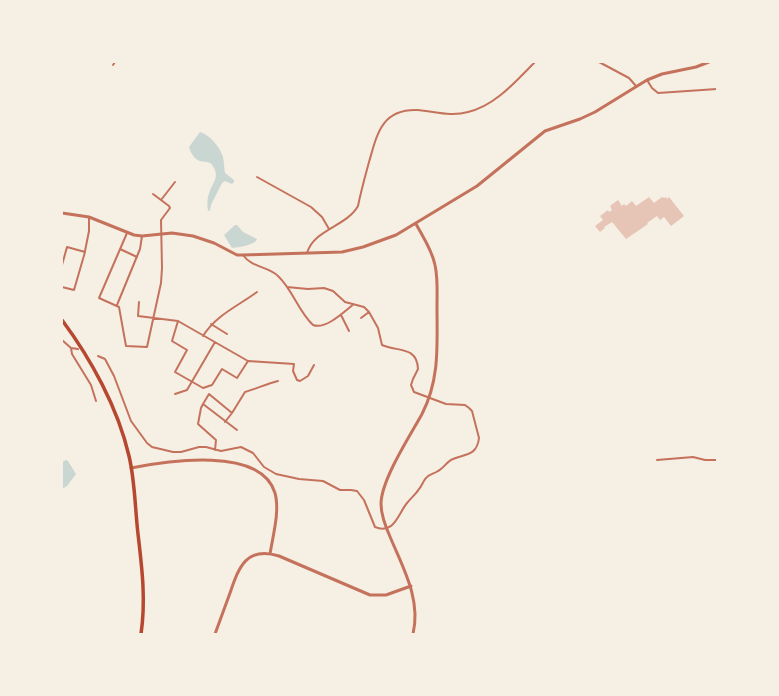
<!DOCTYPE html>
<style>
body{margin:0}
#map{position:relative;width:779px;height:696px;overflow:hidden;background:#f6efe4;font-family:"Nunito Sans",sans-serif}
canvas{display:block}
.frame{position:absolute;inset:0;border:63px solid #f6efe4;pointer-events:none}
</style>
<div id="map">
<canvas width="779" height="696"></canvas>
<div class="frame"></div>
</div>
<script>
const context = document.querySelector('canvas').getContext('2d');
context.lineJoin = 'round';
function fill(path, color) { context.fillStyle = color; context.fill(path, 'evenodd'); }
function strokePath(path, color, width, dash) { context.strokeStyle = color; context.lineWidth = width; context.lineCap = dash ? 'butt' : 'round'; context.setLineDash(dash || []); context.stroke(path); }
const water = new Path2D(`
 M200 132C210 135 220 147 223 157 224 162 224 168 225 173L234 180V182L232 184 225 181 222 183 211 205 210 211 208 210C207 205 207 197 210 191 213 182 219 178 214 168 210 160 207 163 200 161 195 160 190 152 189 147Z
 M235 225H237L243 232 257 239 256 241C250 246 239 247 232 248L224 235Z
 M66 460 68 461 76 474 67 486 62 489V462Z`);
const building = new Path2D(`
 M649 197 654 203 662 197 664 198 666 197 667 199 669 197 684 216 671 226 664 217 660 220 657 216 647 223 648 224 626 239 612 222 604 227 605 228 600 232 595 226 603 220 600 216 608 210 609 212 612 210 610 206 618 200 622 206 624 204 626 206 632 201 636 206Z`);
const minor = new Path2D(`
 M599 62 629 78 636 86
 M113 65 115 62
 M647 80 652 88 658 93 717 89
 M257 177 311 207 322 217 329 229
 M161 200 175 182
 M127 233 99 298 119 307 126 346 147 347 161 283 162 268 161 220 170 208 169 206 153 194
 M120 249 137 257
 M85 251 89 231V217
 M307 253C314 229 346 227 358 206 361 191 365 177 369 162 377 135 381 109 417 110 434 111 450 117 468 112 495 106 516 81 535 62
 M243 255C252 268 268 266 278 276 293 290 298 311 313 325 326 330 345 311 354 304
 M62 265 67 247 85 252 74 290 62 287
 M139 302 138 316 178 321 248 361 294 364 293 371 297 380 300 381 308 376 314 365
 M117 305 140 249 142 236
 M341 315 349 331
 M361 318 369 312
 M178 321 172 341 187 350 175 372 203 388 212 385 222 369 237 378 248 361
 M211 324 227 334
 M203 336C216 315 238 306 257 292
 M62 340 71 348 78 349
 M71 348 72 354 91 385 96 401
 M98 356 105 359 114 376 131 421 147 443 152 447 173 452H181L199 447H206L221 451 241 447 253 453 264 467 276 474 299 479 323 481 340 490H351L357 491 364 500 375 527C394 535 398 514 407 503 411 498 416 494 419 489 422 486 423 481 426 478 429 474 434 474 438 471 444 468 447 461 453 459 465 454 477 456 479 438L472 411 469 408 465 405 446 404 414 392 411 385 413 379 418 369C417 346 398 352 382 345L378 328 369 312 364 307 345 302 333 291 324 288 308 289 287 287
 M175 394 187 390 215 342
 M203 404 209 394 232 413
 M225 422 232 413 245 392C256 389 266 384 278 381
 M215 450 216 440 198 424 201 408 203 404 237 430
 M657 460 693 457 705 460H717`);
const tertiary = new Path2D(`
 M62 213 89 217 134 235 142 236 172 233 193 236 214 243 237 255H243L342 252 363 247 396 235 477 186 545 131 580 119 595 112 647 80 662 74 696 67 709 62
 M131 468C167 461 261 446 275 493 280 511 273 535 270 554
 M215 634C220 620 225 607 230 593 239 567 246 546 279 556L370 595H386L411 586
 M413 634C421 600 404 570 391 539 386 528 381 516 381 504 381 480 410 436 422 414 440 379 437 345 437 307 437 293 438 278 435 265 432 250 423 237 416 224`);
const primary = new Path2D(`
 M62 320C91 359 118 408 129 456 135 481 135 508 138 534 142 568 146 600 141 634`);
fill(water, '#c9d6d2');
fill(building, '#e6c5b7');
strokePath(minor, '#c5725c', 2);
strokePath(tertiary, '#c5725c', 3);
strokePath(primary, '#b5482f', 3.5);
</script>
